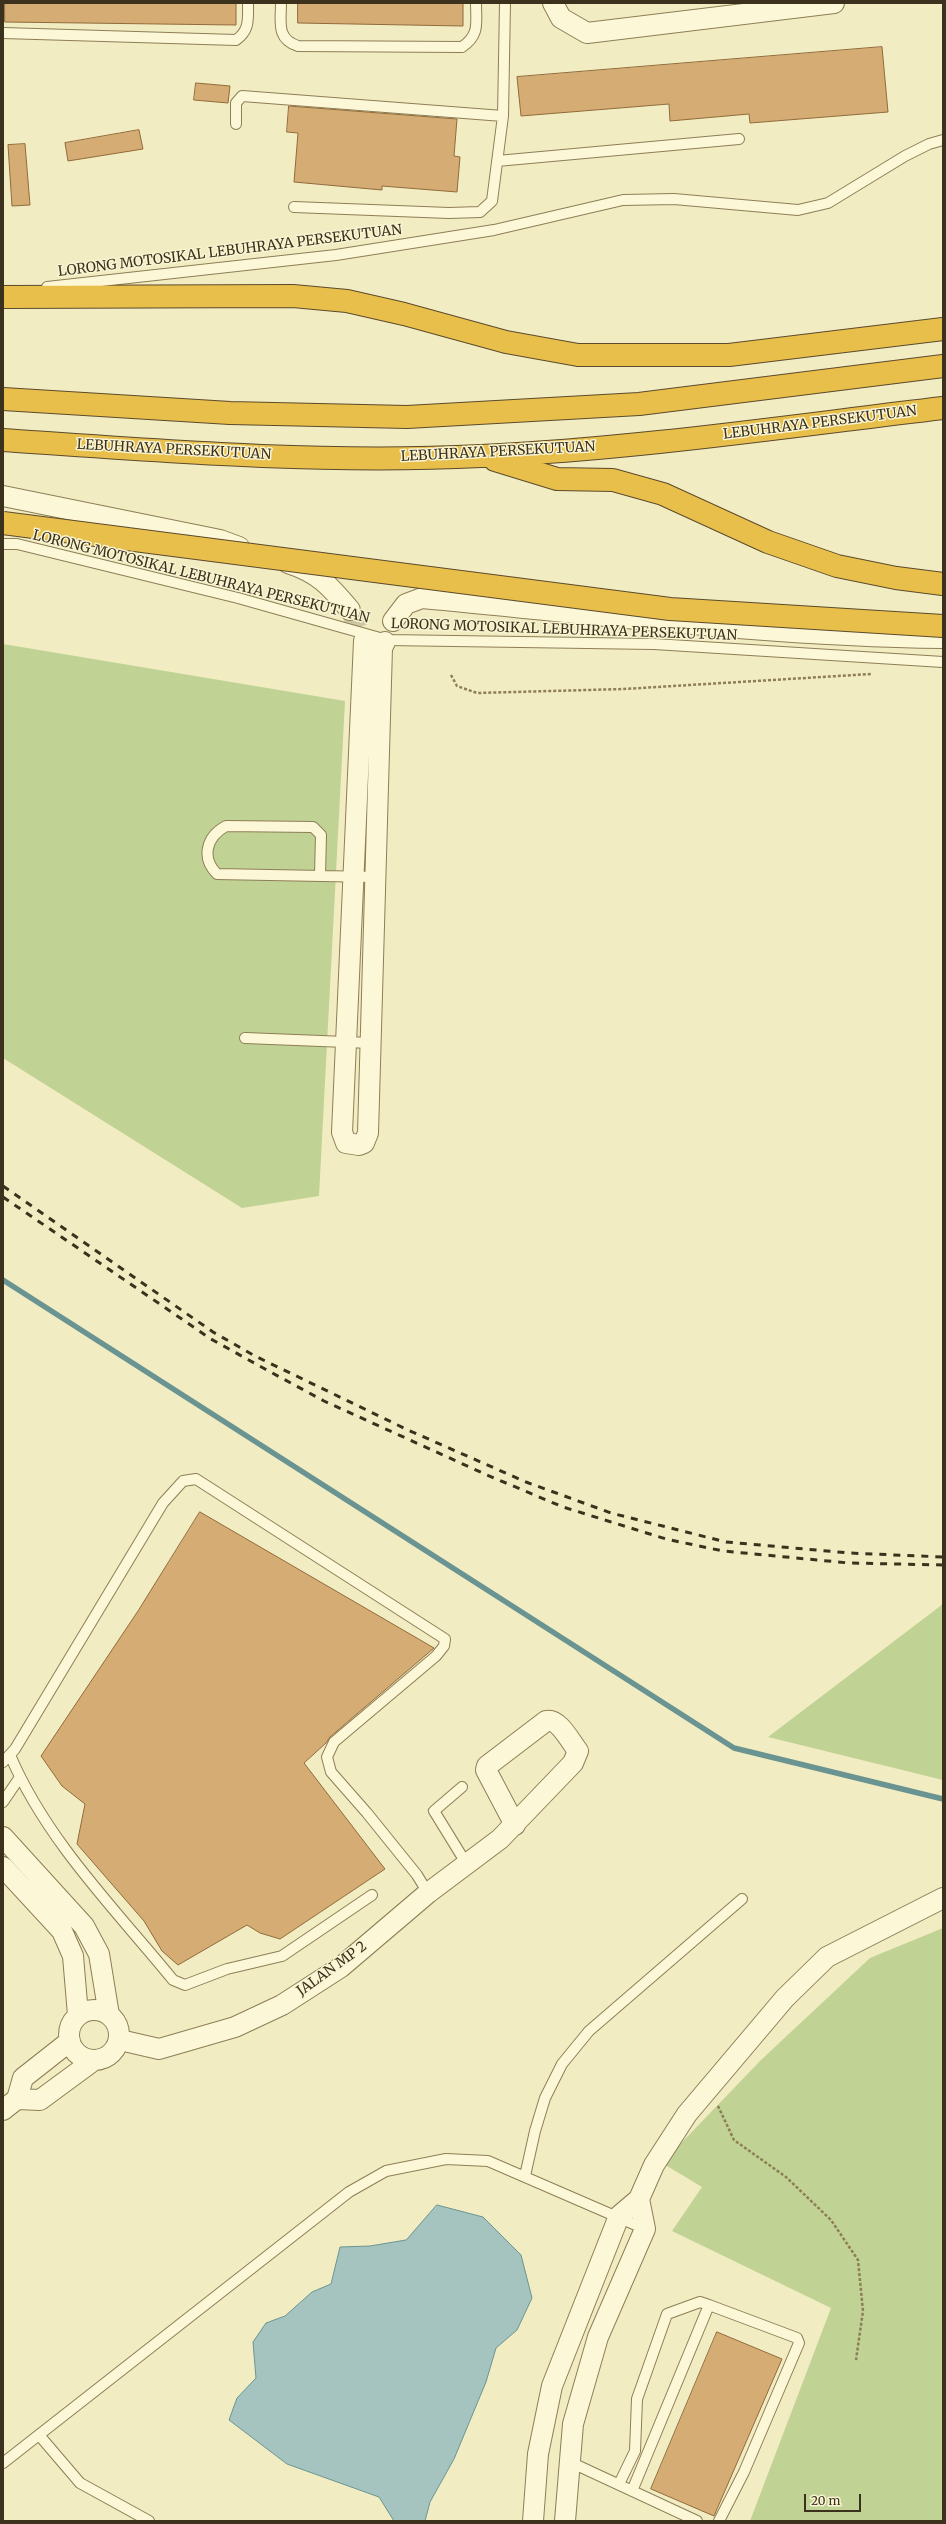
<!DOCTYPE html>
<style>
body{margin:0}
#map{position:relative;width:946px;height:2524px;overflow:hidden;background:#f2ecc2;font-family:Merriweather,serif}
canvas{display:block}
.frame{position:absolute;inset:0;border:4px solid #3c311d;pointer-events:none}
.scale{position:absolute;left:804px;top:2494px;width:57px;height:18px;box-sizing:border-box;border:2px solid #3c311d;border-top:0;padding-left:5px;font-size:12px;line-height:14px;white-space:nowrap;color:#3c311d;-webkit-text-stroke:3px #f9f4d2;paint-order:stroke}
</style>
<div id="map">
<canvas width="946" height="2524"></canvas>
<div class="frame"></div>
<div class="scale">20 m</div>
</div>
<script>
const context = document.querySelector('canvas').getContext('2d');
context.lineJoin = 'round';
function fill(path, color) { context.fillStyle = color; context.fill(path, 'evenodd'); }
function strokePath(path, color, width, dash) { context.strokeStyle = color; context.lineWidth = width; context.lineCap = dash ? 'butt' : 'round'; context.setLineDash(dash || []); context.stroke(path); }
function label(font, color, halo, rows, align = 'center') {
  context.font = font + ' Merriweather,serif'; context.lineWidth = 3; context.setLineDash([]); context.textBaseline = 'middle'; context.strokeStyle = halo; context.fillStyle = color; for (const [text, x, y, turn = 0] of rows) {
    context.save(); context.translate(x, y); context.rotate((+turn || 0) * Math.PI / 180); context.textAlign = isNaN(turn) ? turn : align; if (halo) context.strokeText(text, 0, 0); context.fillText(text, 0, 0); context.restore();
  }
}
const green = new Path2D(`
 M3 644 345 701 319 1196 242 1208 3 1058Z
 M943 1604V1780L768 1737Z
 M943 1928V2521H750L831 2308 672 2231 702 2187 662 2163 761 2060 870 1958Z`);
const water = new Path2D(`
 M437 2205 483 2217 521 2255 532 2298 517 2330 496 2348 486 2382 454 2459 430 2502 425 2521H394L379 2497 287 2464 229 2420 237 2398 256 2378 253 2342 266 2323 285 2316 312 2292 331 2284 340 2247 370 2246 406 2240Z`);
const stream = new Path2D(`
 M3 1280 734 1748 943 1799`);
const building = new Path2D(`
 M5 3H236V25L5 22Z
 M298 3H463V26L298 23Z
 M882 47 888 112 750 123 749 114 670 121 669 104 521 116 517 77Z
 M196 83 230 86 228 103 194 100Z
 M289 106 457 119 454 156 460 157 457 192 382 186V190L294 182 298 133 287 132Z
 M139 130 143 149 68 161 65 143Z
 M25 144 30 205 12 206 8 145Z
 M200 1512 434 1648 330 1737 326 1743 304 1763 385 1869 280 1939 260 1933 247 1925 178 1965 162 1951 144 1921 77 1844 85 1804 62 1786 41 1756 138 1611Z
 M717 2332 782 2359 714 2516 651 2489Z`);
const streetTunnel = new Path2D(`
 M350 610 364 641`);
const path = new Path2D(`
 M451 675 457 686 477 693 624 689 871 674
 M718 2106 734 2140 786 2177 831 2220 858 2260 863 2311 856 2360`);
const lane = new Path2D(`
 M281 3C281 22 276 39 298 46L462 47C480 35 476 23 476 3
 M3 33 236 40C250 30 248 19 248 3
 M236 124V103L242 96 503 116
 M497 161 739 139
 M294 207 449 213 480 212 492 201 503 116 505 3
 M47 287 336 255 494 230 623 200 674 199 798 210 828 203 905 156 929 144 943 140
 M3 544H17L238 598 387 640 654 644 943 662
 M320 875 321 835 313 827 226 826C206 837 201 858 217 874L375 877
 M245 1038 371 1043
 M10 1755C46 1840 115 1909 173 1980L185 1985 227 1969 282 1956 372 1895
 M3 1762 15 1749 163 1503 183 1481 196 1479 445 1639 444 1646 436 1656 334 1742 327 1757 331 1772 367 1813 417 1875 428 1893
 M462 1787 434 1811 466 1863
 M3 1802 20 1777
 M525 2176 535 2131 545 2098 562 2064 589 2031 742 1899
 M39 2435 80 2483 149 2521
 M570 2462 697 2521
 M3 2463 349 2192 386 2171 446 2159 488 2161 645 2229
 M619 2484 635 2451 637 2399 667 2314 700 2302 709 2305 797 2338 799 2343 744 2472 719 2521
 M632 2491 709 2305`);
const street = new Path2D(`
 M553 3 561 18 587 33 834 3
 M3 496 220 540 239 547
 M288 563C319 573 330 586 350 610
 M393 621 406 604 422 598C595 614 769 636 943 638
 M364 641 342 1132 346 1143 359 1145 364 1143 368 1133 382 648 385 642
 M3 1837 84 1926 99 1954 109 2015
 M3 1867 62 1931 73 1956 78 2015
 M69 2035a25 25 0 1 1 50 0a25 25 0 1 1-50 0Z
 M120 2040 159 2049 235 2027 282 2005 341 1967 428 1893 500 1839 573 1763 578 1751C570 1741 559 1718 546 1721L487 1766 486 1770 515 1825
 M17 2099 23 2078 70 2041
 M3 2110 17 2099 40 2100 93 2061
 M533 2521 538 2454 552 2386 619 2216 639 2199 654 2165 687 2114 785 1998 827 1957 943 1898
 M565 2521 573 2424 598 2337 645 2229 639 2199`);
const highway = new Path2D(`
 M3 297 293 296 347 301 404 314 506 342 578 355H729L943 329
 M3 399 230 413 407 417 639 404 943 366
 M3 440C162 451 322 464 481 456 636 449 790 426 943 408
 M495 460 557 479 613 480 663 494 768 542 837 566 896 578 943 584`);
const rail = new Path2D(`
 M3 1186 213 1332 255 1356 408 1430 526 1482 611 1513 726 1542 849 1553 943 1557
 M3 1197 211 1339 265 1369 324 1401 487 1475 563 1507 666 1539 723 1551 849 1563 943 1565`);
const highwayBridge = new Path2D(`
 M3 523 670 609 943 626`);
const streetNames = [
 ["LORONG MOTOSIKAL LEBUHRAYA PERSEKUTUAN",230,251,-7],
 ["LEBUHRAYA PERSEKUTUAN",820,423,-7],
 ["LEBUHRAYA PERSEKUTUAN",174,450,3],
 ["LEBUHRAYA PERSEKUTUAN",498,452,-3],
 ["LORONG MOTOSIKAL LEBUHRAYA PERSEKUTUAN",201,577,14],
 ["LORONG MOTOSIKAL LEBUHRAYA PERSEKUTUAN",564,630,2],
 ["JALAN MP 2",332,1969,-36]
];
fill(green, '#c0d294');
fill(water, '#a5c4c0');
strokePath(water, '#6a9491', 1);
strokePath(stream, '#6a9491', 5.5);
fill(building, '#d4ac74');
strokePath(building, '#906b3a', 1);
strokePath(streetTunnel, '#cec7a1', 20, [20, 10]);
strokePath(lane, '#8e7e57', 12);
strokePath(street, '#8e7e57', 22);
strokePath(highway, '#5b4a2c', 24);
strokePath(path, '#8e7e57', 2.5, [3, 2]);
strokePath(lane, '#fcf7d6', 10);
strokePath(street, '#fcf7d6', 20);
strokePath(highway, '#e9bf4b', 22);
strokePath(rail, '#3c311d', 3, [7, 7]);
strokePath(highwayBridge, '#5b4a2c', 24, []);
strokePath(highwayBridge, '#e9bf4b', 22);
label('14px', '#3c311d', '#f9f4d2', streetNames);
</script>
